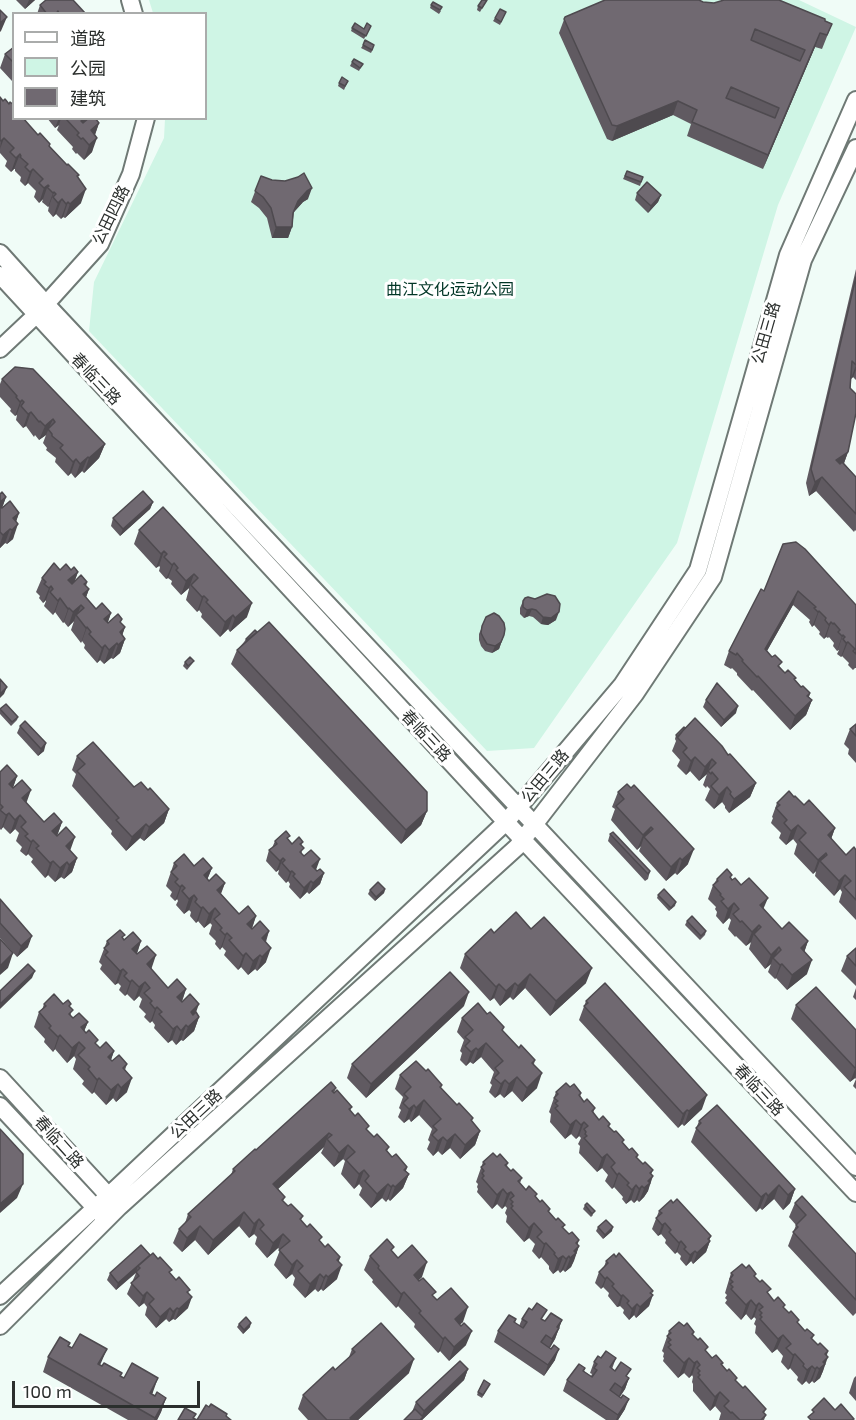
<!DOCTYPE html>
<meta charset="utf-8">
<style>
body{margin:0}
#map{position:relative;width:856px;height:1420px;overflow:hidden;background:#f0fcf7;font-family:"Exo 2","Noto Sans SC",sans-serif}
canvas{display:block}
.legend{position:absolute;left:12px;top:12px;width:195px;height:108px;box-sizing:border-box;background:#fff;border:2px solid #aaacab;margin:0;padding:8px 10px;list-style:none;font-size:18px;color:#2b2f2d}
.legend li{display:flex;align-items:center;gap:12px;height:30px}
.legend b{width:30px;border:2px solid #aaacab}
.scale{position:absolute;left:12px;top:1381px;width:188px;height:27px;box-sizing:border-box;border:3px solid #2b2f2d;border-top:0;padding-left:8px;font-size:18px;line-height:21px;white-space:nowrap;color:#2b2f2d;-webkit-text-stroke:4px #fff;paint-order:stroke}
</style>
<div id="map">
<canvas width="856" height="1420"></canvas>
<ul class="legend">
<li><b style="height:8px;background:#fff"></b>道路</li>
<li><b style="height:16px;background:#cff5e5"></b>公园</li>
<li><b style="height:16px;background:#706971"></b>建筑</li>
</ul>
<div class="scale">100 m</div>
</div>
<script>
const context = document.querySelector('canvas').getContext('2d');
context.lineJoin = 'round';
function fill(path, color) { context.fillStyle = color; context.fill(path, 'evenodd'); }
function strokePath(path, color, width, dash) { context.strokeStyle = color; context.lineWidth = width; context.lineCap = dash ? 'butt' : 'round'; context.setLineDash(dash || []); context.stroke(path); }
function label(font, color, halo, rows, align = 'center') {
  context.font = font + ' "Exo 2","Noto Sans SC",sans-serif'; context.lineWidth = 6; context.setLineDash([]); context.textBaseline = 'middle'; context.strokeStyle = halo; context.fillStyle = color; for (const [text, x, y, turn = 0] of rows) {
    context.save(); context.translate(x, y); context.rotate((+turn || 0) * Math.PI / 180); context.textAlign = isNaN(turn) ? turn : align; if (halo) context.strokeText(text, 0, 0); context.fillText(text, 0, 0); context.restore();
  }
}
const green = new Path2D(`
 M149 0H799L856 27 778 205 677 543 534 748 487 751 89 331 94 282 164 138 165 119 206 118V14L153 13Z`);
const minor = new Path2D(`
 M130 0 134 14
 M0 253 46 304 856 1167
 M0 275 506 822 856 1193
 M0 349 36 315 100 244 131 174 146 118
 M0 1078 116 1204
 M0 1106 102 1215
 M0 1296 108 1196 506 822 622 685 698 570 788 255 856 100
 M0 1326 119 1207 517 847 635 694 713 577 803 260 856 148`);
const wall = new Path2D(`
 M16 0H35L25 9Z
 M487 0 480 12 477 10 478 6Z
 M703 2 825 21 832 24 822 49 815 47 763 169 687 136 691 124 673 115 612 141 607 139 559 33 565 17Z
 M40 5 86 14H37Z
 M431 5 441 11 439 14 430 8Z
 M506 12 500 25 493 21 495 18Z
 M371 26 364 39 351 31 352 28 364 29Z
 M363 45 373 49 371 53 361 48Z
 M14 47V79L12 81 0 68 5 54Z
 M352 62 361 67 359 71 350 66Z
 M348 81 344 90 338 86 339 83Z
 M0 97 14 118 38 135 50 144 49 146 67 165 79 175 78 177 81 203 65 218 63 217 61 219 56 214 53 217 48 211 49 206 48 207 42 202 43 199 39 203 34 197 36 191 28 183 25 186 20 181 21 177 15 171V169H14L11 172 5 166 7 161 0 153Z
 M47 118H95L99 123 95 135 92 152 84 160 77 153 76 154 72 149 73 147 57 130 59 125 55 128Z
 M627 171 643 177 640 186 623 179Z
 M261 176 308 199 303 202 294 212 292 227 288 238H272L267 218 259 208 251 202Z
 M637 193 661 195 658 202 648 213 635 200Z
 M856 269V380L853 377 851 379 848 452 844 463 856 477V531L855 530 854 532 816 491 809 496 806 483Z
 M2 379 105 444 99 458 84 473 82 471 75 478 71 473 68 476 55 462 56 458 46 450 47 448 43 443 46 435 39 440 35 435 34 437 26 426 23 428 16 420 17 415 15 416 10 411 11 409 0 397V384Z
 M0 494 6 497 2 508 19 513 16 522 13 539 7 544 5 543 0 548Z
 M153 502 150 509 120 536 111 526 113 518Z
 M139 530 247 617 230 632 228 629 220 637 201 617 202 614 199 610 197 612 186 600 189 589V588L181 595 171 584 172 581 168 578 166 579 159 571 160 567 159 566 156 568 134 544Z
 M783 544 856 605V668H855L853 670 848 665 849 663 842 656 841 657 837 654 839 650 837 651 833 646 834 643 829 637 828 638 826 637 824 639 819 634 820 632 814 625 812 627 809 622 810 620 793 605 767 651 785 673 795 680 801 687 810 693 809 697 812 700 806 715 790 730 753 690 752 691 737 675V673L732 668 731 669 724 665 729 651 764 591Z
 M60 570H71L78 572 74 582H87L86 586 89 589 86 597 96 609 111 613 108 622 121 623 125 627 122 635 125 639 120 653 113 659 111 658 104 664 100 660 97 663 84 648 85 645 82 641 81 643 71 630 74 621 68 627 64 622 63 623 55 612 53 615 44 606 46 601V600L43 603 39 598 40 596 36 592 42 578Z
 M523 601 556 620 548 625 541 624 533 617 529 616 524 618 520 614V608Z
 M486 617 504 635 499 649 492 653 485 651 481 646 479 640V634Z
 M246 639 427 811 421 825 401 844 231 664 237 650 244 642Z
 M194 661 192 664 187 670 183 666 185 662Z
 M706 700 736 713 721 727 703 707Z
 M0 709 18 717 17 720 11 726 0 714Z
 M856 724V763L848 754 849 749 844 744 850 729Z
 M20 726 44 751 38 756 17 733Z
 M676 735 728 755 756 783 750 797 729 813 725 808V806L722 802 714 809 705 800 710 789 707 786 706 788 703 785 707 774 699 781 690 771 686 775 677 766 680 760 672 751 676 741 675 739Z
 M77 756 134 787 148 790 169 809 164 823 144 841 140 838 126 851 111 834 112 831 72 786 76 774 72 770Z
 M0 772 17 776 13 788 44 822H62L57 836 77 858 72 872 64 879 61 877 55 882 48 875 45 878 31 862 33 859 28 854 26 856 20 851 22 847 16 841 19 833 15 829 10 834 3 827 1 830 0 829Z
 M618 792 688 864 677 875 675 873 666 881 639 851 641 846 637 850 611 820 615 809 612 807Z
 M794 797 835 828 831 839 846 855 856 850V920L839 902 842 892 840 889 834 896 815 876 816 871 813 874 794 854 797 844 793 839 786 845 779 838 781 833 771 823 773 818 772 817 777 803Z
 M610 834 650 871 648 879 645 881 608 841Z
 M288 840 292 844 303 842 301 846 302 854 317 871 324 873 320 884 309 894 307 892 300 899 289 887 290 884 288 881 286 883 278 874 279 870 276 872 266 861 269 850 272 848 275 841Z
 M174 863 212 868 207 880 209 881 225 883 221 894 239 914 256 916 252 929 269 931 266 942V962L257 971 255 969 248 975 241 967 238 970 224 955 226 951 222 947 220 950 215 944 216 941 209 934 212 925 210 923 204 928 198 921 196 923 190 916 191 912 189 910 184 914 176 905 178 901 177 899 175 901 170 896 172 892 166 886Z
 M717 879H731L763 909 782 929 808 941 804 952 807 974 787 990 776 978 775 979 768 972 771 964 765 969 749 949 751 942 746 946 736 936 735 937 728 929 731 920 729 918 723 924 716 916 717 912 715 909 716 907 708 899 713 885Z
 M385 889 384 893 375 901 368 894 370 890Z
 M658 895 676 902 675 906 669 911 657 898Z
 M0 899 28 947 17 957 0 938Z
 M687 921 706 931 705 935 700 940 685 925Z
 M531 929 586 983 550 1016 525 988 513 1000 510 997 500 1006 494 998 490 1001 460 968 465 954 494 933Z
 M123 939 124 940 141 941 137 954 168 988 186 989 182 1002 196 1013 199 1017 194 1031 183 1041 181 1040 176 1045 172 1040 168 1043 154 1028 155 1025 152 1021 150 1023 144 1017 146 1014 139 1007 142 999 139 996 134 1001 127 994 125 996 119 990 121 986 118 983 115 985 100 969 102 965 99 962 107 941Z
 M856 948V986L841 971 847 956Z
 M856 988V1000L853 997Z
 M586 1001 702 1109 684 1126 682 1124 678 1128 579 1020Z
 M44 1004H63L70 1007 71 1016 73 1018 88 1022 84 1031 100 1048 114 1051 111 1060 112 1061 127 1064 125 1070 127 1092 116 1102 113 1098 106 1105 94 1092 92 1094 82 1084 84 1081 73 1069 76 1059 74 1056 67 1063 55 1049 53 1052 44 1042 45 1039 34 1027 39 1012 42 1010Z
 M796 1005 856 1030V1089L853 1086 856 1079 855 1078 850 1082 791 1019Z
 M464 1006 366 1098 347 1078 352 1064Z
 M462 1018 503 1031 519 1048 535 1060 534 1064 537 1088 522 1102 512 1091 504 1098 500 1094 495 1098 489 1092 492 1085 490 1083 494 1072 481 1057 473 1064 470 1062 466 1066 460 1060 462 1053 460 1051 464 1040 457 1032Z
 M426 1071 442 1085 441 1088 457 1105 473 1118 472 1121 480 1131 475 1145 460 1159 450 1148 442 1155 438 1151 433 1156 427 1149 430 1142 428 1140 432 1129 419 1115 411 1122 409 1119 404 1123 398 1117 401 1110 399 1108 403 1097 395 1089 400 1075Z
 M570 1087 581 1093 580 1097 584 1102 595 1108 593 1113 599 1120 610 1124 609 1127 629 1150 638 1155 637 1158 651 1175 648 1191 644 1197 639 1202 637 1200 634 1203 631 1200 626 1204 622 1199 623 1197 614 1187 612 1189 605 1181 608 1175 602 1168 597 1172 579 1153 580 1146 578 1144 581 1138 579 1136 576 1139 571 1134 565 1139 550 1122 551 1114 549 1112 556 1092Z
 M336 1088 334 1093 352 1107 350 1111 374 1137 389 1147 387 1151 392 1157 407 1167 406 1171 409 1174 403 1188 390 1201 388 1199 386 1202 382 1198 371 1208 359 1195 362 1188 359 1184 354 1189 341 1174 345 1161 343 1159 334 1167 321 1153 324 1147 278 1189 285 1197 283 1201 288 1206 303 1216 301 1220 325 1247 340 1257 339 1261 337 1279 323 1291 321 1289 318 1292 315 1289 305 1298 293 1285 295 1278 292 1274 286 1279 274 1265 280 1250 278 1248 267 1258 255 1244 257 1237 254 1234 249 1238 239 1226 208 1255 195 1240 182 1252 173 1243 179 1229 185 1223 188 1214 231 1175 233 1169Z
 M699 1121 795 1189 790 1203 783 1210 774 1199 762 1210 760 1208 756 1212 691 1142Z
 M497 1157 508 1163 507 1166 511 1171 522 1178 520 1183 526 1190 550 1209 549 1212 556 1220 565 1225 563 1228 579 1246 571 1267 565 1272 563 1270 560 1273 558 1270 553 1274 549 1269V1266L541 1257 539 1259 532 1251 535 1244 529 1238 524 1242 506 1222 507 1216 505 1213 507 1208 505 1206 502 1209 497 1204 492 1209 477 1192 478 1189 477 1187 478 1184 476 1182 483 1162Z
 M795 1203 856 1254V1313L853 1316 788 1246 796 1225 789 1217Z
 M585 1205 593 1215 591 1217 583 1209Z
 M659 1211 711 1236 709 1240 710 1241 706 1252 693 1264 691 1261 686 1266 680 1259 681 1256 677 1252 675 1254 665 1243 666 1240 661 1234 658 1236 652 1229Z
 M598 1227 612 1231 603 1239 596 1231Z
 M393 1252 398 1258 422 1277 419 1280 437 1300 463 1322 459 1325 466 1345 449 1361 440 1351 438 1353 414 1327 415 1324 398 1306 396 1308 372 1282 373 1280 364 1270 370 1256Z
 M150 1255 170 1274 189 1293 188 1308 175 1320 173 1319 169 1322 166 1319 156 1328 145 1315 147 1307 144 1303 139 1307 127 1294 136 1273 116 1290 107 1280 110 1273Z
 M606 1261 652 1294 649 1306 636 1318 634 1315 629 1320 623 1313 624 1310 620 1306 617 1307 608 1296 609 1293 603 1287 601 1289 595 1283 599 1272 604 1267Z
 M731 1273 755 1277 774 1301 784 1308 805 1331 814 1335 812 1339 818 1345 828 1351 823 1371 820 1378 814 1383 812 1381 809 1384 806 1381 802 1385 797 1380 798 1377 790 1368 788 1370 781 1362 783 1356 777 1349 772 1353 755 1333 756 1326 754 1324 756 1319 754 1317 751 1320 746 1314 741 1320 725 1303 727 1300 725 1298 727 1295 725 1293Z
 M516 1319 515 1323 519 1326 522 1319 543 1320 545 1321 562 1320 555 1339 550 1348 555 1360 544 1376 494 1342 498 1331Z
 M239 1324 250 1327 243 1334 237 1327Z
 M684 1326 694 1332 693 1335 706 1352 712 1358 723 1363 722 1365 743 1388 766 1409 764 1413 766 1415 764 1420H719L721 1413 715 1406 710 1411 693 1391V1384L692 1382 693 1377 692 1375 689 1378 684 1373 678 1378 663 1361 664 1358 663 1357 664 1353 662 1351 669 1331Z
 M69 1346 100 1365 122 1373 120 1376 153 1392 152 1394 155 1396 166 1398 161 1412 157 1420H128L43 1372 48 1357Z
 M352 1349 409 1373 358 1420H308L298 1409 303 1395 335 1370 349 1357Z
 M601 1358H616L612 1369 629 1378 625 1389 620 1397 625 1409 618 1420H606L563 1391 567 1380 585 1368 584 1371 591 1376 592 1374 590 1373 594 1362Z
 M468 1369 464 1380 422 1420H404L412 1412 416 1402Z
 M856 1376V1401L849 1393 854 1378Z
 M488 1387 482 1398 477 1395 478 1392Z`);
const shadedWall = new Path2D(`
 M29 0H35L25 9Z
 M7 17 1 31 0 32V23Z
 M820 33 815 47 763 169 768 155Z
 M678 101 673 115 612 141 617 126Z
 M59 118H61L59 125 55 128Z
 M84 118H91L78 133 81 121Z
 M99 123 94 137 91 130Z
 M4 138 0 149 1 141Z
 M97 138 92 152 84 160 89 145Z
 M20 154 14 169 11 172 16 158Z
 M33 169 28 183 25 186 30 172Z
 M48 185 43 199 39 203 44 188Z
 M312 188 308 199 303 202 294 212 298 201 307 191Z
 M86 189 81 203 65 218 70 204Z
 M54 192 49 206 48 207 53 193Z
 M661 195 658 202 648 213 651 206Z
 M62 199 56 214 53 217 58 203Z
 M68 202 63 217 61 219 66 204Z
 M276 227H292L288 238H272Z
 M856 365V370L853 377 851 379Z
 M22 400 17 414 15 416 20 402Z
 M31 412 26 426 23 428 28 414Z
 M53 419 46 435 39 440 45 426Z
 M105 444 99 458 84 473 89 458Z
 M848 452 843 466 831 474 836 460Z
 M88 457 82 471 75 478 80 464Z
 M76 459 71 473 68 476 73 462Z
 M822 477 816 491 809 496 815 482Z
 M6 497 1 511 0 512V502Z
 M153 502 150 509 120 536 123 529Z
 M19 513 14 527 10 529 5 543 0 548V544L3 535 13 518Z
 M18 524 13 539 7 544 12 530Z
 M164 551 159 566 156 568 161 554Z
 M174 563 168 578 166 579 172 565Z
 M78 572 73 586 68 580Z
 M194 574 189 588 181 595 186 581Z
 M87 582 83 594 89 589 84 603 77 608 84 584Z
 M51 586 46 600 43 603 49 588Z
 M798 591 793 605 760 663 765 649Z
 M204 596 199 610 197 612 202 597Z
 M60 598 55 612 53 615 58 601Z
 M252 603 247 617 230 632 235 618Z
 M81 605 77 616 76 615 74 621 68 627 73 612Z
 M69 608 64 622 63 623 68 609Z
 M532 609 529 616 524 618 527 610Z
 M819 611 814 625 812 627 818 612Z
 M559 612 556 620 548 625 541 624 543 617Z
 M111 613 106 627 104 619Z
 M233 615 228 629 220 637 225 622Z
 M831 622 826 637 824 639 829 625Z
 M87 627 82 641 81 643 86 628Z
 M125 627 120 642 116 645 111 658 104 664 109 650 120 632Z
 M504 635 499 649 492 653 495 646Z
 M843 635 838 649 837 651 842 636Z
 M125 639 120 653 113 659 118 645Z
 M848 642 842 656 841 657 846 643Z
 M105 645 100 660 97 663 102 648Z
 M7 687 4 694 0 698V694Z
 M810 693 806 706 812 700 806 715 790 730 795 716 807 696Z
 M738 706 736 713 721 727 724 720Z
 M46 743 44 751 38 756 41 749Z
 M695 757 690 771 686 775 691 761Z
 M712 759 707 774 699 781 705 767Z
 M17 776 12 790 9 784Z
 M756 783 750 797 729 813 734 799Z
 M727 787 722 802 714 809 719 795Z
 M31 790 26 804 22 798Z
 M169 809 164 823 144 841 149 827Z
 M427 811 421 825 401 844 406 830Z
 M9 813 3 827 1 830 6 815Z
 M20 815 15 829 10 834 15 820Z
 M62 822 57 836 52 831Z
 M146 824 140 838 126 851 132 837Z
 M798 825 793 839 786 845 791 831Z
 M651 827 647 839 644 837 641 846 637 850 643 835Z
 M835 828 830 842 828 835Z
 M75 837 70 851 66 846Z
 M33 840 28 854 26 856 31 842Z
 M694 849 688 864 677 875 682 860Z
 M826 853 822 863 820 861 816 871 813 874 818 860Z
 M77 858 72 872 64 879 69 865Z
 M283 858 279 869 276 872 280 861Z
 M680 858 675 873 666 881 671 867Z
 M320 859 316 870 312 866Z
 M53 861 48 875 45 878 50 863Z
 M67 862 61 877 55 882 60 868Z
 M212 868 206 882 204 875Z
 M292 871 288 881 286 883 290 872Z
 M324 873 320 884 309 894 313 883Z
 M845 875 840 889 834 896 839 881Z
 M311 881 307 892 300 899 304 888Z
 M225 883 219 897 217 890Z
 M182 885 177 899 175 901 180 887Z
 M385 889 384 893 375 901 376 897Z
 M194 895 189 910 184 914 189 899Z
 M768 898 762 912 760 905Z
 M734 903 729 918 723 924 728 909Z
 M203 907 198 921 196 923 201 908Z
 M215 908 210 923 204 928 209 914Z
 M256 916 251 930 247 924Z
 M759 925 755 936 754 934 751 942 746 946 752 932Z
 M269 931 264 945 262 938Z
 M227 933 222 947 220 950 225 935Z
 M32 936 28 947 17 957 21 946Z
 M141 941 136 955 132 949Z
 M808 941 803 956 801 948Z
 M779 947 774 959 773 958 771 964 765 969 771 955Z
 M271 948 266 962 257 971 262 957Z
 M13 953 8 968 0 975V966Z
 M246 953 241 967 238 970 243 956Z
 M156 955 151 970 147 964Z
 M260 955 255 969 248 975 253 961Z
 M812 960 807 974 787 990 792 975Z
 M782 964 776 978 775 979 780 965Z
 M592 968 586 983 550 1016 556 1001Z
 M123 969 118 983 115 985 120 971Z
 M35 971 32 978 0 1009V1004Z
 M530 974 525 988 513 1000 518 986Z
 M132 980 127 994 125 996 130 982Z
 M145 982 139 996 134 1001 139 987Z
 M515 983 510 997 500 1006 506 991Z
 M499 984 494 998 490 1001 496 987Z
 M186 989 181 1003 177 997Z
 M469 992 464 1006 366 1098 371 1084Z
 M199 1004 194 1018 191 1012Z
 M157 1007 152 1021 150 1023 155 1009Z
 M199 1017 194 1031 183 1041 188 1027Z
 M88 1022 82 1036 81 1027Z
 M186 1025 181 1040 176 1045 181 1031Z
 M177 1026 172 1040 168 1043 173 1029Z
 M60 1035 55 1049 53 1052 58 1037Z
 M79 1042 74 1056 67 1063 72 1048Z
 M486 1043 481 1057 473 1064 478 1050Z
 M476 1048 470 1062 466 1066 471 1052Z
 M114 1051 109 1065 108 1057Z
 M856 1067V1074L855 1078 850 1082Z
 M542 1073 537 1088 522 1102 527 1088Z
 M517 1077 512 1091 504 1098 509 1084Z
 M99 1078 94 1092 92 1094 97 1080Z
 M132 1078 127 1092 116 1102 121 1088Z
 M505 1080 500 1094 495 1098 501 1084Z
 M118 1084 113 1098 106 1105 111 1090Z
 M707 1095 702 1109 684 1126 689 1111Z
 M424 1100 419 1115 411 1122 416 1108Z
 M414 1105 409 1119 404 1123 409 1109Z
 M687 1110 682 1124 678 1128 683 1114Z
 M576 1120 571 1134 565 1139 570 1125Z
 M584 1122 579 1136 576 1139 581 1125Z
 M480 1131 475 1145 460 1159 465 1145Z
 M329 1133 324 1147 268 1198 273 1184Z
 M455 1134 450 1148 442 1155 447 1141Z
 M443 1137 438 1151 433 1156 438 1141Z
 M348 1145 343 1159 334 1167 339 1153Z
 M607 1154 602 1168 597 1172 602 1158Z
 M407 1167 403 1179 409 1174 403 1188 390 1201 395 1187 404 1170Z
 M364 1170 359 1184 354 1189 359 1174Z
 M653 1170 649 1179 653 1176 648 1191 644 1197 639 1202 650 1173Z
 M619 1173 614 1187 612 1189 617 1175Z
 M23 1184 17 1198 0 1213V1204Z
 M388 1184 382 1198 371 1208 377 1194Z
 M393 1185 388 1199 386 1202 391 1187Z
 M636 1185 631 1200 626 1204 632 1190Z
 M779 1185 774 1199 762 1210 768 1196Z
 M642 1186 637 1200 634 1203 639 1189Z
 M503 1189 497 1204 492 1209 497 1195Z
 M795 1189 790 1203 783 1210 788 1195Z
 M511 1192 505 1206 502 1209 507 1194Z
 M766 1193 760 1208 756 1212 761 1197Z
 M244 1212 239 1226 208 1255 213 1240Z
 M259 1219 254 1234 249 1238 254 1224Z
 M534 1223 529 1238 524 1242 529 1228Z
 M665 1223 661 1234 658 1236 662 1225Z
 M200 1226 195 1240 182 1252 187 1238Z
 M613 1227 612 1231 603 1239 605 1235Z
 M283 1234 278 1248 267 1258 273 1243Z
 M711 1236 708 1243 710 1241 706 1252 693 1264 697 1253Z
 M579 1240 576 1249 579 1246 574 1261 571 1267 565 1272 576 1243Z
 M681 1241 677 1252 675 1254 679 1243Z
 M546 1243 541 1257 539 1259 544 1244Z
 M695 1251 691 1261 686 1266 690 1255Z
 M150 1255 140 1268 138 1266 136 1272 116 1290 118 1283Z
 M563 1256 558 1270 553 1274 558 1259Z
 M569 1256 563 1270 560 1273 566 1259Z
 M340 1257 336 1270 342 1265 337 1279 323 1291 328 1277 337 1260Z
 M297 1260 292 1274 286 1279 292 1265Z
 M427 1262 422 1277 409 1289 414 1275Z
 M320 1274 315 1289 305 1298 310 1284Z
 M326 1275 321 1289 318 1292 324 1278Z
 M607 1277 603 1287 601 1289 605 1279Z
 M653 1291 651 1297 653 1295 649 1306 636 1318 640 1307Z
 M147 1292 144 1303 139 1307 143 1296Z
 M404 1292 398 1306 396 1308 401 1294Z
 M623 1295 620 1306 617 1307 621 1296Z
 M192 1297 188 1308 175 1320 179 1309Z
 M751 1300 746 1314 741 1320 746 1305Z
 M759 1303 754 1317 751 1320 756 1306Z
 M637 1304 634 1315 629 1320 632 1309Z
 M468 1307 463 1322 450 1334 455 1319Z
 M170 1308 166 1319 156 1328 160 1317Z
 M177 1308 173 1319 169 1322 173 1312Z
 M562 1320 555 1339 548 1350 557 1327Z
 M251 1323 250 1327 243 1334 244 1330Z
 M472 1331 466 1345 449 1361 454 1347Z
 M783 1335 777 1349 772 1353 778 1339Z
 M445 1337 440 1351 438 1353 443 1339Z
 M107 1349 101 1363 93 1378 98 1364Z
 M559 1349 555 1360 544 1376 548 1365Z
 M828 1351 824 1361 828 1357 823 1371 820 1378 814 1383 825 1354Z
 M795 1354 790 1368 788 1370 793 1355Z
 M689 1358 684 1373 678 1378 684 1363Z
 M414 1359 409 1373 358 1420H350V1418Z
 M697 1361 692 1375 689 1378 694 1363Z
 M812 1366 806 1381 802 1385 807 1370Z
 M817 1367 812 1381 809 1384 815 1369Z
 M468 1369 464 1380 422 1420H420L424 1411Z
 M158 1378 153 1392 145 1407 150 1393Z
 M629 1378 625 1389 618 1399 622 1388Z
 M720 1392 715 1406 710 1411 715 1397Z
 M166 1398 161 1412 157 1420H154Z
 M629 1399 625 1409 618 1420H616L618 1415Z`);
const building = new Path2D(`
 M46 0H73L86 14H58L59 13 58 11 56 14H47L40 5Z
 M482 0H487L482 8 478 6Z
 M605 0H699L703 2 714 3 724 0H779L825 19V21L832 24 827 35 820 33 768 155 692 122 697 110 678 101 617 126 612 125 564 19 565 17ZM755 29 805 50 800 61 751 40ZM731 87 779 108 775 118 726 98Z
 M433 2 442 7 440 10 431 5Z
 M500 9 506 12 501 22 495 18Z
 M0 10 7 17 0 23Z
 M355 23 364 29 367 23 371 26 366 36 352 28Z
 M365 40 374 45 372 50 363 45Z
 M14 47V63L5 54Z
 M354 59 363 64 360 68 352 62Z
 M342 77 348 81 345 86 339 83Z
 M0 97 3 101 5 99 9 104 10 102 14 105V118H23L38 135 40 133 50 144 49 146 67 165 68 164 79 175 77 176 86 189 70 204 68 202 66 204 62 199 58 203 53 197 56 194 54 192 53 193 47 187 49 186 48 185 44 188 39 183 43 179 33 169 30 172 25 167 28 164 20 157 21 156 20 154 16 158 10 152 14 148 4 138 1 141 0 140Z
 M65 118H84L81 121 83 123 89 118H95L99 123 91 130 97 138 89 145 83 138 81 139 77 135 79 133Z
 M627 171 643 177 641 182 625 176Z
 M304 173 312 188 307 191 298 201 293 213 292 227H276L271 208 263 197 255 191 261 176 272 180 285 181 298 177Z
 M647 182 661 195 651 206 637 193Z
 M856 277V365L852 361 850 388 856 394V413L848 452 836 460 840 464 842 462 856 477V514L822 477 815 482 811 469Z
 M15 367 33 369 105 444 89 458 88 457 80 464 76 459 73 462 60 448 63 445 52 436V434L48 429 55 422 53 419 45 426 40 421 39 422 31 412 28 414 21 406 24 402 22 400 20 402 16 397 17 396 2 379Z
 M143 491 153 502 123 529 113 518Z
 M2 492 6 497 0 502V494Z
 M10 501 19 513 13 518 18 524 12 530 10 529 3 535 0 532V507L2 508Z
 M163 507 252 603 235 618 233 615 225 622 206 602 208 600 204 596 202 597 191 585 198 578 194 574 186 581 176 570 178 568 174 563 172 565 164 557 167 554 164 551 161 554 139 530Z
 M796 542 805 549 856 605V654L853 651 855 649 848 642 846 643 843 639 845 637 843 635 842 636 838 632 840 630 834 623 833 624 831 622 829 625 825 620 826 618 819 611 818 612 814 608 816 607 798 591 765 649 772 657 775 655 782 662 778 666 785 673 788 670 796 678 794 679 801 687 803 686 810 693 807 696 812 700 795 716 758 676 757 677 742 661 743 660 737 653 736 655 729 651 761 589 764 591 783 544Z
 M54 563 60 570 66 564 71 570 74 567 78 572 68 580 72 584 81 575 87 582 84 584 89 589 83 594 96 609 102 603 111 613 104 619 108 623 118 614 122 619 120 622 125 627 120 632 125 639 118 645 117 643 109 650 105 645 102 648 89 634 91 632 87 627 86 628 76 615 84 608 81 605 73 612 69 608 68 609 60 598 58 601 50 592 53 589 51 586 49 588 44 584 46 582 42 578Z
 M547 594 555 596 560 604 559 612 551 618 543 617 536 610 532 609 527 610 523 607V601L525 598 528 597 535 599Z
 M494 613 499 616 504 623 505 629 504 635 501 642 495 646 487 644 484 639 481 633 482 626 486 617Z
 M269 622 427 792V811L406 830 237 650Z
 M255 630 257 632 247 640 246 639Z
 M190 657 194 661 188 666 185 662Z
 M0 679 7 687 0 694Z
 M717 683 738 706 724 720 706 700Z
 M6 704 18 717 12 722 0 709Z
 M695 718 722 746 728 755 730 754 756 783 734 799 730 794 731 792 727 787 719 795 711 786 718 779 712 772 711 774 708 771 716 763 712 759 705 767 695 757 691 761 683 752 687 748 677 737Z
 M25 721 46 743 41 749 20 726Z
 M856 724V736L850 729Z
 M684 727 685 728 678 737 676 735Z
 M93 742 134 787 141 782 148 790 150 788 169 809 149 827 146 824 132 837 116 820 119 818 77 771 85 764 77 756Z
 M7 765 17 776 9 784 13 788 22 780 31 790 22 798 44 822 54 813 62 822 52 831 57 836 66 827 75 837 66 846 77 858 69 865 67 862 60 868 53 861 50 863 36 848 39 846 33 840 31 842 25 836 28 834 21 827 26 822 20 815 15 820 9 813 6 815 0 810 3 807 0 804V772Z
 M627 784 631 788 634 785 694 849 682 860 680 858 671 867 644 837 653 829 651 827 643 835 616 806 624 799 618 792Z
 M789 791 794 797 795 796 804 805 809 800 835 828 828 835 846 855 854 847 856 850V900L844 887 851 881 845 875 839 881 820 861 827 855 826 853 818 860 799 840 806 833 798 825 791 831 784 823 787 820 776 808 780 805 777 803Z
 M286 831 290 836 287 838 292 844 299 837 303 842 300 844 304 848 300 852 304 856 311 850 320 859 312 866 317 871 320 869 324 873 313 883 311 881 304 888 293 876 295 874 292 871 290 872 282 863 285 860 283 858 280 861 269 850 277 844 275 841Z
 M613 832 650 871 648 874 610 834Z
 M184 854 194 866 203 858 212 868 204 875 209 881 216 874 225 883 217 890 239 914 248 906 256 916 247 924 252 929 260 921 269 931 262 938 271 948 262 957 260 955 253 961 246 953 243 956 229 940 232 938 227 933 225 935 220 930 222 928 214 919 220 914 215 908 209 914 203 907 201 908 195 902 197 899 194 895 189 899 182 891 185 888 182 885 180 887 175 882 178 879 171 872 177 866 174 863Z
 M727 869 732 875 730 877 732 880 735 878 741 885 749 878 768 898 760 905 782 929 789 922 808 941 801 948 812 960 792 975 782 964 780 965 773 958 781 950 779 947 771 955 754 934 761 927 759 925 752 932 742 921 740 922 733 914 739 909 734 903 728 909 721 901 724 899 720 895 721 894 713 885 718 881 717 879Z
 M378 882 385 889 376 897 370 890Z
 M664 889 676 902 671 908 658 895Z
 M0 899 32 936 21 946 0 923Z
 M516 912 531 929 544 917 592 968 556 1001 530 974 518 986 515 983 506 991 499 984 496 987 465 954 491 929 494 933Z
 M692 916 706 931 701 936 687 921Z
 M120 930 125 935 122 937 124 940 133 932 141 941 132 949 137 954 147 946 156 955 147 964 168 988 177 979 186 989 177 997 182 1002 190 994 199 1004 191 1012 193 1015 196 1012 199 1017 188 1027 186 1025 181 1031 177 1026 173 1029 159 1014 162 1012 157 1007 155 1009 150 1003 152 1001 144 993 150 988 145 982 139 987 132 980 130 982 124 976 127 973 123 969 120 971 105 955 108 952 104 948 109 944 107 941Z
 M0 939 13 953 0 966Z
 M856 948V966L847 956Z
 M28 964 35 971 0 1004V991Z
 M450 972 469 992 371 1084 352 1064Z
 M605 983 707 1095 689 1111 687 1110 683 1114 584 1006 588 1003 586 1001Z
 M816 987 856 1030V1067L855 1068 796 1005Z
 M54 994 63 1004 68 1000 71 1004 69 1006 73 1010 69 1014 73 1018 79 1013 88 1022 81 1027 86 1033 89 1030 98 1040 95 1043 100 1048 106 1042 114 1051 108 1057 112 1061 119 1055 127 1064 123 1068 132 1078 121 1088 118 1084 111 1090 99 1078 97 1080 88 1069 90 1067 78 1055 85 1048 79 1042 72 1048 60 1035 58 1037 49 1028 51 1026 39 1012 46 1006 44 1004Z
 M478 1003 487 1014 490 1012 504 1027 502 1030 519 1048 521 1045 535 1060 532 1063 542 1073 527 1088 517 1077 509 1084 505 1080 501 1084 494 1078 499 1073 495 1068 503 1061 486 1043 478 1050 476 1048 471 1052 465 1046 470 1041 465 1037 473 1030 462 1018Z
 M416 1061 426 1071 428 1069 442 1085 440 1087 457 1105 459 1103 473 1118 471 1120 480 1131 465 1145 455 1134 447 1141 443 1137 438 1141 432 1135 437 1130 433 1126 441 1119 424 1100 416 1108 414 1105 409 1109 403 1103 408 1098 404 1094 411 1087 400 1075Z
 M331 1082 336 1088 332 1091 334 1093 337 1090 352 1107 349 1109 355 1116 358 1113 369 1126 366 1129 374 1137 377 1134 389 1147 386 1150 392 1157 396 1154 407 1167 404 1170 409 1174 395 1187 393 1185 391 1187 388 1184 377 1194 365 1181 369 1176 364 1170 359 1174 346 1160 355 1152 348 1145 339 1153 327 1139 332 1135 329 1133 273 1184 285 1197 282 1200 288 1206 291 1204 303 1216 300 1219 307 1227 310 1224 322 1237 319 1240 325 1247 328 1244 340 1257 337 1260 342 1265 328 1277 326 1275 324 1278 320 1274 310 1284 298 1271 303 1266 297 1260 292 1265 279 1250 290 1241 283 1234 273 1243 260 1229 264 1225 259 1219 254 1224 244 1212 213 1240 200 1226 187 1238 179 1229 191 1217 188 1214 235 1171 233 1169 255 1149 256 1150Z
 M566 1083 570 1087 574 1084 581 1093 579 1095 584 1102 587 1099 595 1108 592 1111 599 1120 603 1116 610 1124 608 1126 614 1132 616 1131 624 1140 622 1142 629 1150 632 1148 638 1155 636 1157 643 1164 645 1162 653 1170 650 1173 653 1176 648 1181 650 1183 644 1188 642 1186 639 1189 636 1185 632 1190 627 1185 629 1183 619 1173 617 1175 611 1167 615 1163 607 1154 602 1158 584 1138 587 1136 585 1134 586 1132 584 1129 588 1126 584 1122 581 1125 576 1120 570 1125 555 1108 558 1106 555 1103 558 1101 554 1098 558 1094 556 1092Z
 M717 1105 795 1189 788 1195 779 1185 768 1196 766 1193 761 1197 696 1128 701 1123 699 1121Z
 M0 1129 23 1154V1184L0 1204Z
 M493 1153 497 1157 500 1154 508 1163 505 1165 511 1171 513 1169 522 1178 518 1181 526 1190 529 1186 537 1194 535 1196 540 1202 542 1200 550 1209 548 1211 556 1220 558 1218 565 1225 562 1227 569 1234 572 1232 579 1240 576 1243 579 1246 574 1251 576 1253 570 1258 569 1256 566 1259 563 1256 558 1259 554 1254 555 1253 546 1243 544 1244 537 1237 542 1232 534 1223 529 1228 511 1208 513 1206 511 1204 513 1202 510 1199 514 1196 511 1192 507 1194 503 1189 497 1195 482 1178 484 1176 482 1173 484 1171 481 1167 485 1164 483 1162Z
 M802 1196 856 1254V1300L793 1232 798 1227 796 1225 806 1215 795 1203Z
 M677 1199 711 1236 708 1239 710 1241 697 1253 695 1251 690 1255 684 1249 686 1247 681 1241 679 1243 669 1232 671 1230 665 1223 662 1225 656 1218 662 1213 659 1211 671 1200 673 1203Z
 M587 1203 595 1211 592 1214 585 1205Z
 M606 1220 613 1227 605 1235 598 1227Z
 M387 1239 394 1247 391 1250 398 1258 412 1245 427 1262 414 1275 419 1281 423 1278 436 1292 432 1295 437 1300 451 1288 468 1307 455 1319 461 1326 464 1323 472 1331 454 1347 445 1337 443 1339 419 1313 421 1311 404 1292 401 1294 378 1268 379 1266 370 1256Z
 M141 1245 150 1255 118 1283 110 1273Z
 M153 1253 158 1259 160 1257 172 1270 169 1272 176 1280 179 1277 190 1290 187 1292 192 1297 179 1309 177 1308 173 1312 170 1308 160 1317 149 1304 154 1299 147 1292 143 1296 131 1283 139 1276 136 1272 140 1268 138 1266Z
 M619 1253 653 1291 650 1293 653 1295 640 1307 637 1304 632 1309 627 1303 629 1301 623 1295 621 1296 612 1286 614 1284 607 1277 605 1279 599 1272 608 1263 606 1261 614 1254 616 1257Z
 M742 1264 746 1268 749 1265 756 1274 754 1276 760 1282 762 1280 771 1289 767 1292 774 1301 778 1297 785 1305 783 1307 789 1313 791 1311 799 1320 797 1322 805 1331 807 1329 814 1335 811 1338 818 1345 820 1343 828 1351 825 1354 828 1357 823 1362 825 1364 819 1369 817 1367 815 1369 812 1366 807 1370 803 1366 804 1364 795 1354 793 1355 786 1348 791 1344 783 1335 778 1339 760 1319 762 1317 760 1315 762 1313 759 1310 763 1307 759 1303 756 1306 751 1300 746 1305 731 1289 733 1287 730 1284 733 1282 730 1279 733 1275 731 1273Z
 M537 1303 547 1310 541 1319 545 1321 551 1313 562 1320 557 1327 559 1328 552 1339 546 1335 541 1342 551 1349 554 1345 559 1349 548 1365 498 1331 509 1315 516 1319 514 1322 523 1328 527 1322 522 1319 529 1308 532 1310Z
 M246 1317 251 1323 244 1330 239 1324Z
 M679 1322 684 1326 687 1323 694 1332 692 1334 698 1340 700 1338 708 1347 705 1350 712 1358 716 1355 723 1363 721 1364 727 1371 729 1369 737 1378 735 1380 743 1388 745 1386 766 1409 763 1412 766 1415 761 1420H740L732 1412 731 1413 724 1406 729 1401 720 1392 715 1397 698 1377 700 1375 698 1373 700 1371 697 1368 700 1365 697 1361 694 1363 689 1358 684 1363 668 1347 671 1345 668 1342 671 1340 667 1336 671 1333 669 1331Z
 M381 1323 414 1359 350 1418 352 1420H327L303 1395 333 1367 335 1370 355 1352 352 1349Z
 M80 1334 107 1349 98 1364 102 1366 104 1363 122 1373 120 1376 124 1378 132 1363 158 1378 150 1393 155 1396 157 1392 166 1398 155 1418 48 1357 60 1337 70 1343 68 1346 72 1348Z
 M606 1351 616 1358 610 1367 615 1371 621 1362 631 1369 626 1376 629 1378 622 1388 615 1383 610 1390 621 1398 623 1395 629 1399 618 1415 567 1380 579 1364 585 1368 583 1371 592 1377 597 1370 594 1368 597 1364 594 1362 598 1356 601 1358Z
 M460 1361 468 1369 424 1411 416 1402Z
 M484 1380 490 1384 483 1395 478 1392Z
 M824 1398 835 1410 841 1404 854 1419 852 1420H811L808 1417 814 1412 812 1410Z
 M211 1404 227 1414 226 1416 231 1420H197L206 1405 209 1407Z
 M185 1408 196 1414 193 1418 197 1420H178Z
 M415 1409 423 1417 420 1420H404Z`);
const streetNames = [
 ["公田四路",111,215,-64],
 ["公田三路",766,333,-74],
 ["春临三路",96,379,47],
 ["春临三路",426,736,47],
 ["公田三路",545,776,-50],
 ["春临三路",759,1090,47],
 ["公田三路",196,1114,-43],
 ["春临二路",59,1142,48]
];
const parkNames = [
 ["曲江文化运动公园",450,290]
];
fill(green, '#cff5e5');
strokePath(minor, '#6f7975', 20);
strokePath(minor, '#fff', 16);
fill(wall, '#605a61');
fill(shadedWall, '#4e4a4f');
fill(building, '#706971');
strokePath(building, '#4e4a4f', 1.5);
label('16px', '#2b2f2d', '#fff', streetNames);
label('16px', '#013626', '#fff', parkNames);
</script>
